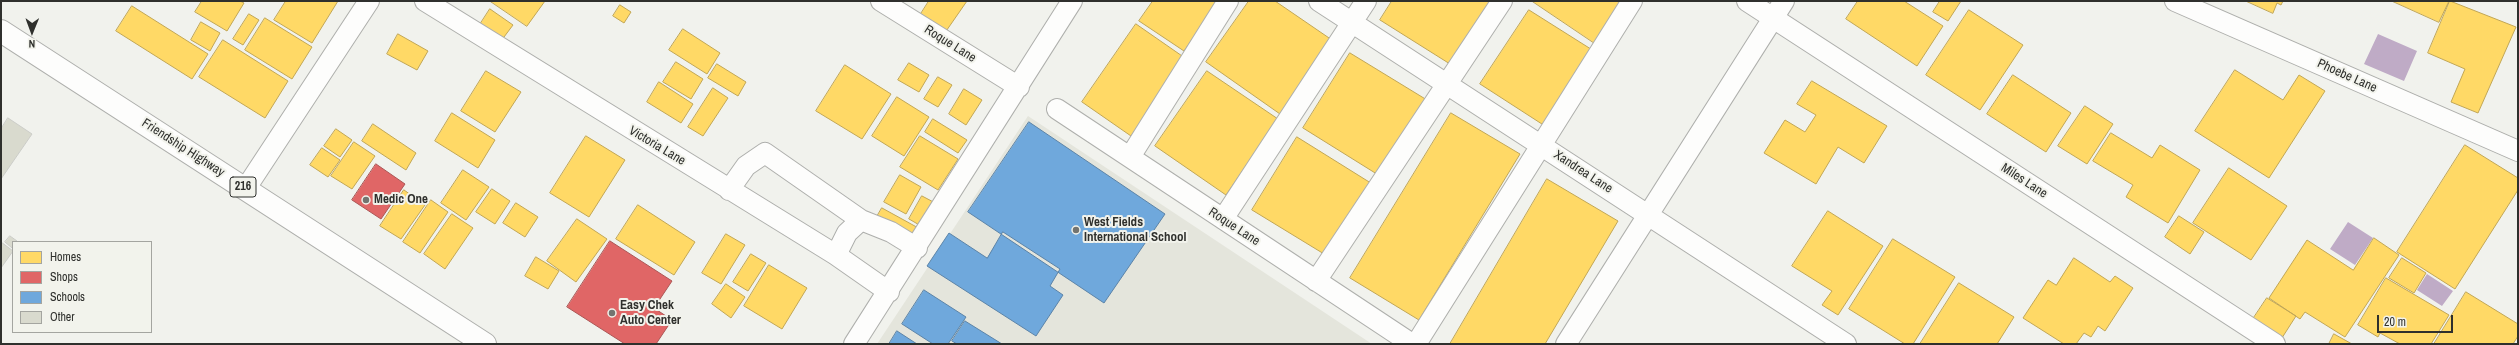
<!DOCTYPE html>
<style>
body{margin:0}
#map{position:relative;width:2519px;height:345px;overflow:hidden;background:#f1f2ed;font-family:"Archivo Narrow",sans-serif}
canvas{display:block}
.frame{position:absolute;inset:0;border:2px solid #2f302d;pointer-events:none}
.legend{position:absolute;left:12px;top:241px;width:140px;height:92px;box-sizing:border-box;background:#f2f3ec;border:1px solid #a4a5a0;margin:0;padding:5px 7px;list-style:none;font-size:12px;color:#2f302d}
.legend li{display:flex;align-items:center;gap:8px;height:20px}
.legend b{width:20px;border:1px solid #a4a5a0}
.north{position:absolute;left:12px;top:12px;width:40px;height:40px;-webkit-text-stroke:3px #f2f3ec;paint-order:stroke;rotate:181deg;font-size:11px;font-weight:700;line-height:16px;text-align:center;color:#2f302d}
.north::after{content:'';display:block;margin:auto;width:14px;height:18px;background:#2f302d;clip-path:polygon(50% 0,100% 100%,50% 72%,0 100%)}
.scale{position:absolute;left:2377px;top:315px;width:76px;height:18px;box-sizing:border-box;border:2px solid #2f302d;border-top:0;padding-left:5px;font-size:12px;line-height:14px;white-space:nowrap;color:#2f302d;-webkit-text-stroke:3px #f2f3ec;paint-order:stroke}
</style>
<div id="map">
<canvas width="2519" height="345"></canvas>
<div class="frame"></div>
<ul class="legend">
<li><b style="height:11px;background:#ffd966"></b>Homes</li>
<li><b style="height:11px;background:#e06666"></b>Shops</li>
<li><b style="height:11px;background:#6fa8dc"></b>Schools</li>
<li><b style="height:11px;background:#d9dace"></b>Other</li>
</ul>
<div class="north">N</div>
<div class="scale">20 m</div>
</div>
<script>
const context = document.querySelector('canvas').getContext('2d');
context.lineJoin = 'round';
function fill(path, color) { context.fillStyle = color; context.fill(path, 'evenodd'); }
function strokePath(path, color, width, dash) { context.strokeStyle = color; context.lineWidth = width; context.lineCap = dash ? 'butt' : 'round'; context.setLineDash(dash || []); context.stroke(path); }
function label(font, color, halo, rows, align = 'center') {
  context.font = font + ' "Archivo Narrow",sans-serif'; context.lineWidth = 4; context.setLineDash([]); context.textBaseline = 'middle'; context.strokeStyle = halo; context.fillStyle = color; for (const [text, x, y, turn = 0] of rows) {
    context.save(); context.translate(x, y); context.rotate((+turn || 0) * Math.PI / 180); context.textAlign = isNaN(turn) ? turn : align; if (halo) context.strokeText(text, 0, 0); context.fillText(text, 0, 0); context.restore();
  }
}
const built = new Path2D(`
 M1028 116 1372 344H877Z`);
const water = new Path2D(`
 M2378 34 2417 51 2404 81 2364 64Z
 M2348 222 2373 238 2355 265 2330 249Z
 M2427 274 2453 291 2442 306 2417 290Z`);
const homes = new Path2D(`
 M202 1H240L244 3 227 31 195 12Z
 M286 1H338L312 43 274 20Z
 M490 1H545L527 26Z
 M929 1H967L942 37 917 20Z
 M1153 1H1219L1184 51 1139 21Z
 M1249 1H1275L1332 40 1280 114 1206 62Z
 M1392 1H1490L1450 64 1380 20Z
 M1532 1H1628L1599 46Z
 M1858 1H1904L1943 26 1917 66 1846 19Z
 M1940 1H1961L1948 21 1933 12Z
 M2246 1H2283L2281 5 2277 3 2273 13Z
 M2392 1H2449L2439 22Z
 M2450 1 2516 27 2478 113 2451 102 2465 69 2428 53Z
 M620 5 631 12 624 23 613 16Z
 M132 6 208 54 192 79 116 31Z
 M490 9 513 25 501 41 479 26Z
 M1529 10 1594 51 1545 126 1480 84Z
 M1969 10 2023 45 1980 110 1926 75Z
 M249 14 259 20 243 45 233 39Z
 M265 18 312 47 292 79 245 50Z
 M201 22 220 33 210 51 191 40Z
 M1136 24 1185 58 1131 136 1082 102Z
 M683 29 720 53 707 74 669 50Z
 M398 34 428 51 417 70 387 54Z
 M223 40 288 81 265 118 199 77Z
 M1350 53 1427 100 1380 176 1303 128Z
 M676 62 703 79 691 99 663 82Z
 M909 63 929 75 919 92 898 80Z
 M717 64 746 82 738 96 708 78Z
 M845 65 891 94 862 139 816 111Z
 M2235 70 2283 100 2299 75 2325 91 2269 178 2195 131Z
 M486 71 521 92 495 132 461 111Z
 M1207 71 1278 119 1226 195 1155 146Z
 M2013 75 2071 113 2046 152 1987 114Z
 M938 77 952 85 938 107 924 99Z
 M1812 81 1887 126 1864 163 1838 147 1816 184 1764 153 1785 120 1805 132 1816 115 1797 104Z
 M659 82 693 104 681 123 647 102Z
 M713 88 728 98 703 136 688 127Z
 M964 89 982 100 966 125 949 114Z
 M897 97 929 117 904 156 872 136Z
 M2085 106 2113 124 2087 164 2058 146Z
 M452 113 495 140 478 168 435 141Z
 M1451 113 1520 154 1419 320 1350 278Z
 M933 119 967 140 958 153 925 132Z
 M373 124 416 153 406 170 362 141Z
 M336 129 352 140 340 157 324 146Z
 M2111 133 2152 158 2160 145 2200 170 2168 223 2126 197 2133 185 2093 161Z
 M586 136 625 160 589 217 550 193Z
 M920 136 958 159 938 190 900 167Z
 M1297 137 1374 185 1329 257 1252 210Z
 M354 142 375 156 352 189 331 176Z
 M2465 145 2518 178V190L2455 289 2397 252Z
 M322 148 340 160 328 177 310 165Z
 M2229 168 2287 206 2251 260 2193 223Z
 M463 170 489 187 466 220 441 203Z
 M900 175 921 187 906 214 884 202Z
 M1547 179 1618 221 1545 344H1450Z
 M492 189 510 201 495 224 476 212Z
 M404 190 425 205 401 239 380 226Z
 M922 196 941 206 928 230 909 219Z
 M431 200 448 212 420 253 403 242Z
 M516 203 538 217 525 237 503 223Z
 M638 205 695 242 674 275 616 239Z
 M882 208 922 230 915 243 875 220Z
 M1828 211 1883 246 1838 315 1822 305 1832 291 1792 266Z
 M452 214 473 228 445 269 424 254Z
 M2179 216 2204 232 2190 254 2165 237Z
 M577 219 607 239 576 282 547 261Z
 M726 234 745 245 721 284 702 273Z
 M2374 238 2399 255 2345 337 2305 312 2300 319 2269 298 2307 240 2353 270Z
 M1893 239 1955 277 1913 344H1905L1849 309Z
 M751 254 766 263 748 291 733 282Z
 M536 257 559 271 548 289 525 276Z
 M2074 258 2110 282 2115 276 2133 288 2105 331 2098 326 2091 337 2084 333 2076 344H2064L2023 318 2048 280 2056 285Z
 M2402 258 2426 273 2414 293 2389 278Z
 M769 265 807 288 782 329 744 306Z
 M2386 278 2449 315 2431 344H2400L2380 333 2378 337 2358 325Z
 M1959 283 2014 317 1997 344H1920Z
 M726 284 745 297 731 318 712 304Z
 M2466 292 2518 324V336L2513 344H2434Z
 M2267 298 2296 316 2280 341 2251 322Z
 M2334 334 2352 344H2329Z`);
const shops = new Path2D(`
 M376 164 405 184 381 219 352 200Z
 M610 241 672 281 654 308 672 320 656 344H625L567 307Z`);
const schools = new Path2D(`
 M1029 122 1165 214 1104 303 968 212Z
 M1003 232 1060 269 1050 286 1063 295 1036 336 927 266 949 233 987 258Z
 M924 290 966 317 948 344H933L902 324Z
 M965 321 1002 344H957L952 341Z
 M897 331 917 344H889Z`);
const building = new Path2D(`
 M8 118 32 134 1 179V129Z
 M10 236 17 241 13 242 12 248 5 242Z
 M1 242 13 251 1 268Z`);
const street = new Path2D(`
 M425 1 836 255 889 292
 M881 1 1019 87
 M1319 1 1846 344
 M1747 1 2275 344
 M2175 1 2518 151
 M1057 109 1412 344
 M1130 157 1228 1
 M246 188 369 1
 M729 190 746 166 765 153 861 220
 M1223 219 1366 1
 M836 255 847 233 861 220 891 232 917 248
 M1316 281 1502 1
 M854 344 1072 1
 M1416 344 1632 1
 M1566 344 1784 1`);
const primary = new Path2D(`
 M1 31 485 344`);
const markers = [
 [366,200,4,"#737470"],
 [1076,230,4,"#737470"],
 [612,313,4,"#737470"]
];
const shields = [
 [243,187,26]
];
const shieldNames = [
 ["216",243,187]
];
const streetNames = [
 ["Roque Lane",950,44,32],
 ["Phoebe Lane",2347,76,24],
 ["Victoria Lane",657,146,31],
 ["Friendship Highway",183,148,33],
 ["Xandrea Lane",1583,172,33],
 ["Miles Lane",2024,181,33],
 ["Roque Lane",1234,227,33]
];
const poiNames = [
 ["Medic One",374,200],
 ["West Fields",1084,223],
 ["International School",1084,238],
 ["Easy Chek",620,306],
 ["Auto Center",620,321]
];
fill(built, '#e4e5dc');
fill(water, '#bfabc6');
fill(homes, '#ffd966');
strokePath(homes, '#c1a655', 1);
fill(shops, '#e06666');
strokePath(shops, '#ab5655', 1);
fill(schools, '#6fa8dc');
strokePath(schools, '#5c84a8', 1);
fill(building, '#d9dace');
strokePath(building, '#cbccc8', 1);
strokePath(street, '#aeafac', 22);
strokePath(primary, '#aeafac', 24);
strokePath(street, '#fdfdfc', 20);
strokePath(primary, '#fdfdfc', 22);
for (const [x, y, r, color] of markers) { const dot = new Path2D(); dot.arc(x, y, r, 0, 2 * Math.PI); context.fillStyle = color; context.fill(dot); strokePath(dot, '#f2f3ec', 1.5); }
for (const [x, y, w] of shields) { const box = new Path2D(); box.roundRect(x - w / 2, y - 10, w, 20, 3); context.fillStyle = '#f2f3ec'; context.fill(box); strokePath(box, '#2f302d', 1); }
label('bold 12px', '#2f302d', null, shieldNames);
label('13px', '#2f302d', '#f2f3ec', streetNames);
label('bold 13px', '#2f302d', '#f2f3ec', poiNames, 'left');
</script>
